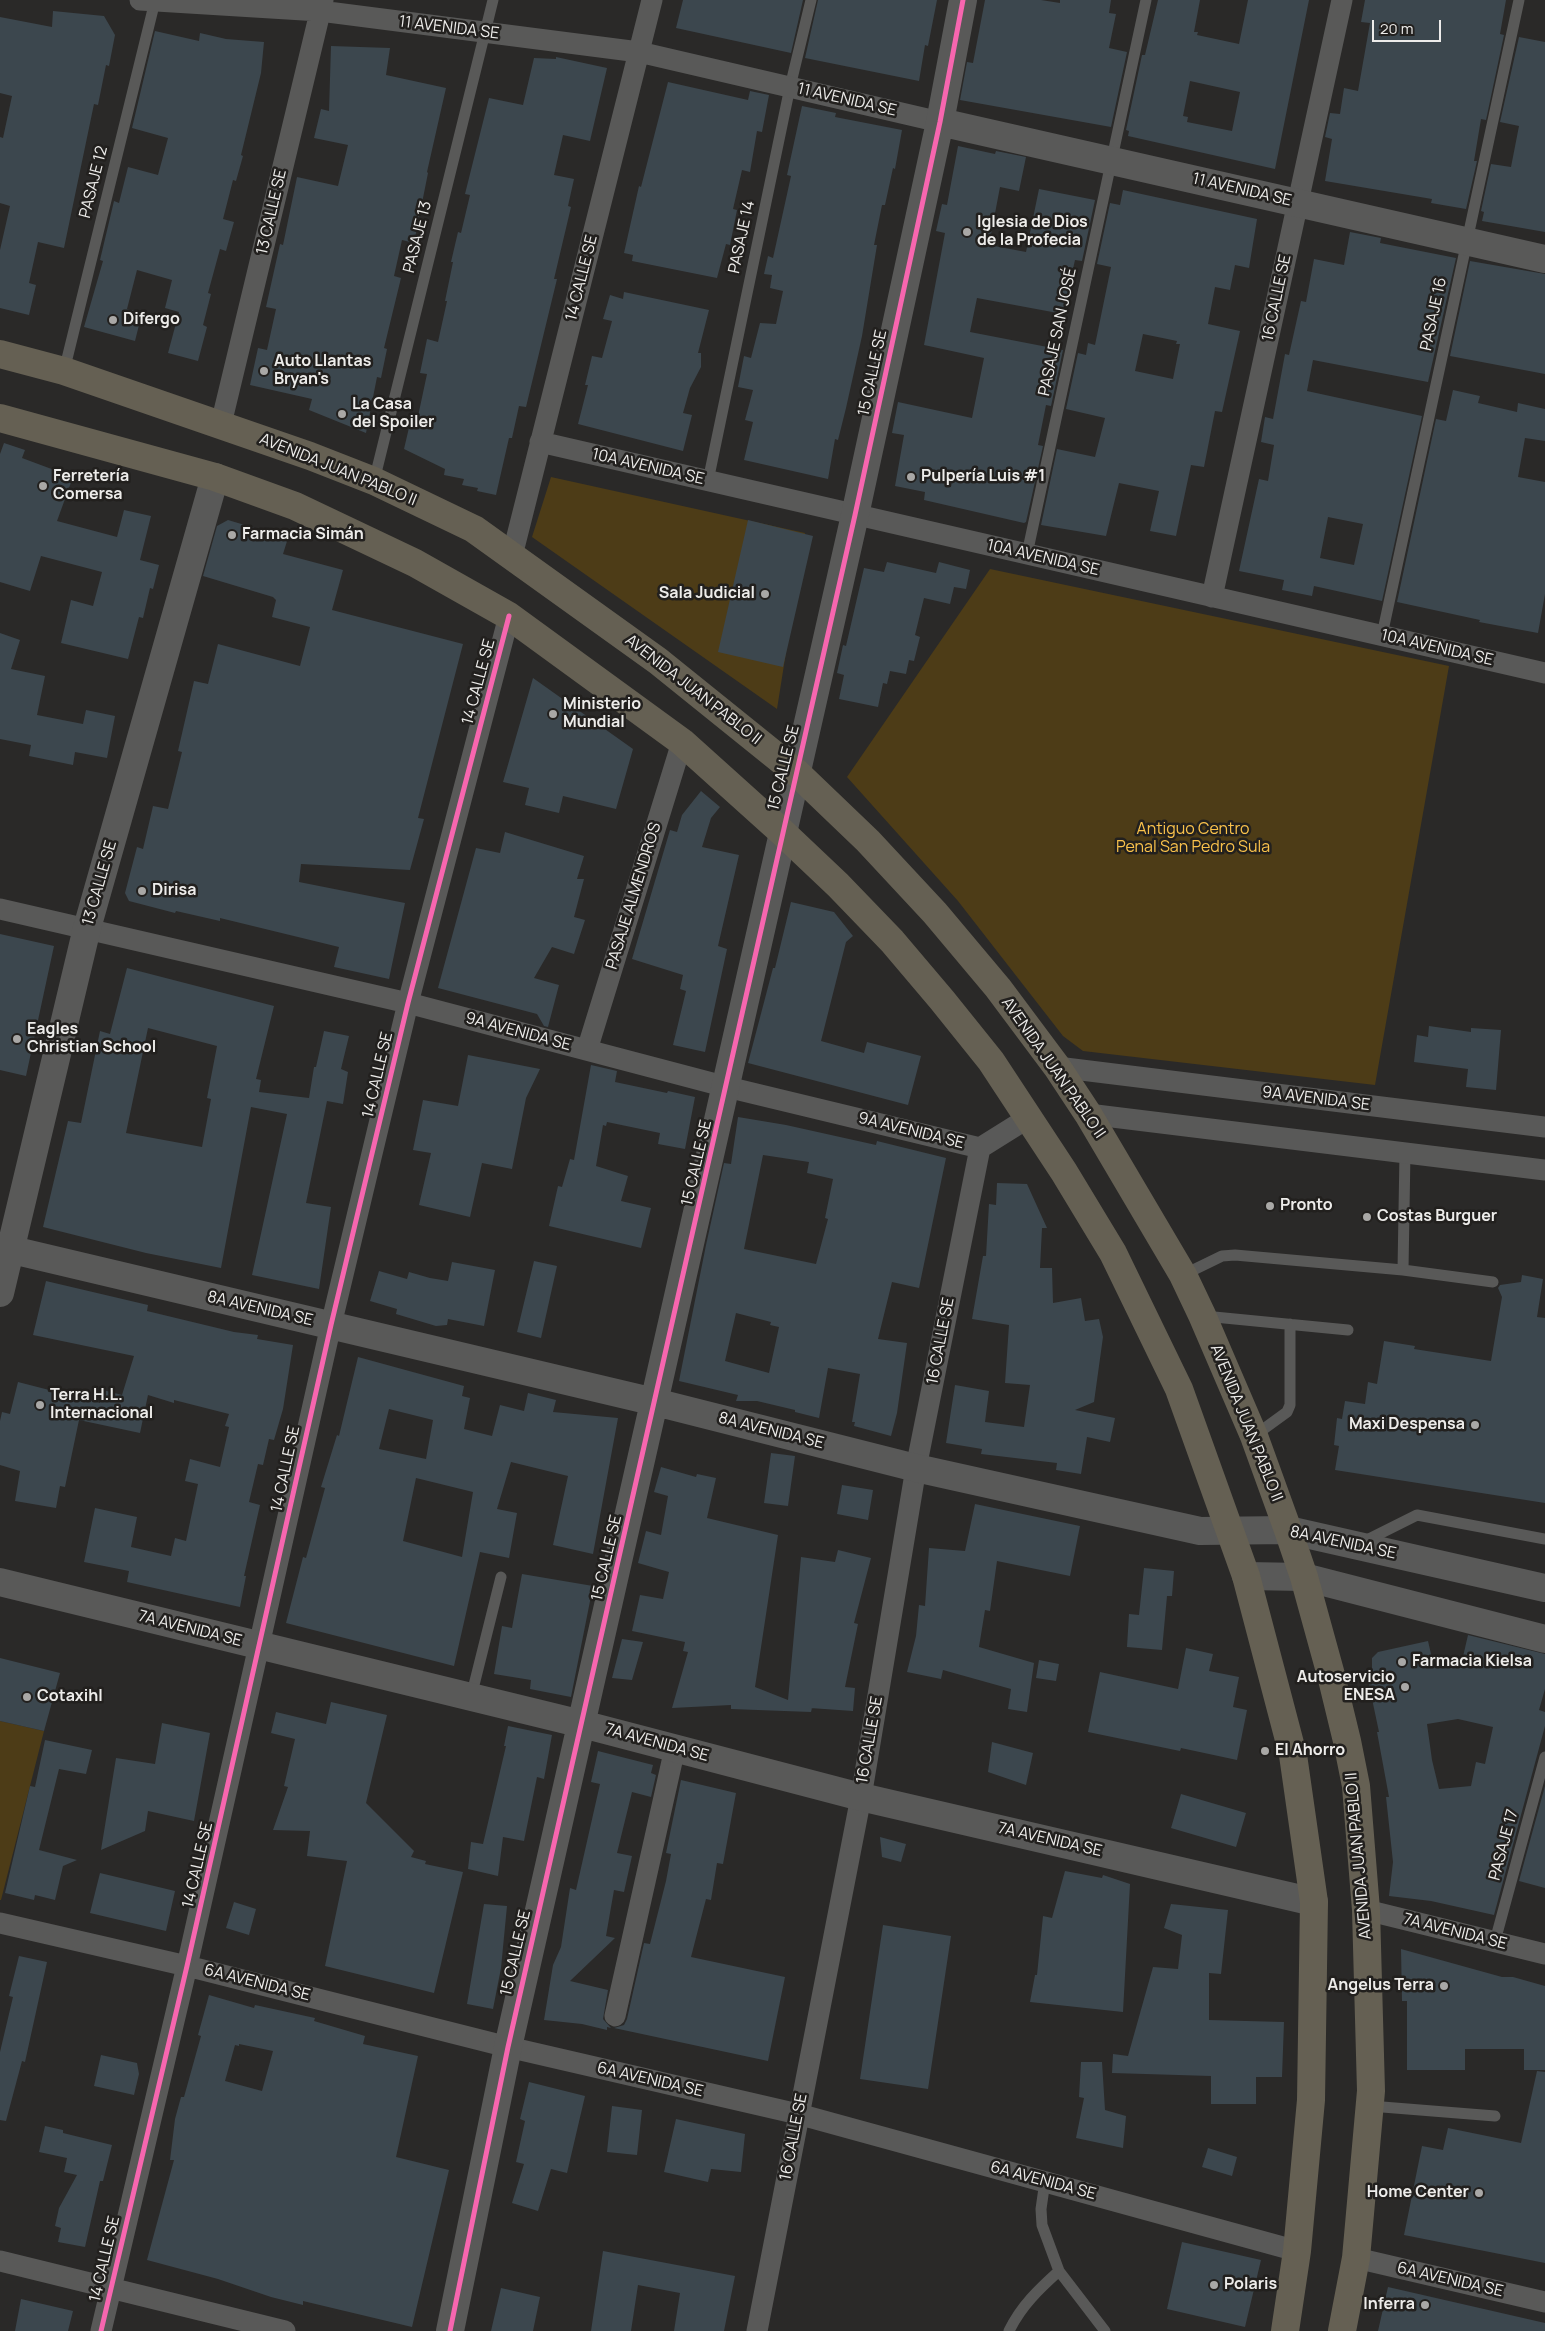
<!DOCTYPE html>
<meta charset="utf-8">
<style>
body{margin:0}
#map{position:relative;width:1545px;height:2331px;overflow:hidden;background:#2a2928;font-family:Manrope,sans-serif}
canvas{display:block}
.scale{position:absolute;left:1372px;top:20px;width:69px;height:22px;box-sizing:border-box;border:2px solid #edecea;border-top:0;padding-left:6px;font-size:15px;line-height:18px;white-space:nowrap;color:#edecea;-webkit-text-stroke:4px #22201e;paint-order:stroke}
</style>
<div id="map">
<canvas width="1545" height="2331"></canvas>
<div class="scale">20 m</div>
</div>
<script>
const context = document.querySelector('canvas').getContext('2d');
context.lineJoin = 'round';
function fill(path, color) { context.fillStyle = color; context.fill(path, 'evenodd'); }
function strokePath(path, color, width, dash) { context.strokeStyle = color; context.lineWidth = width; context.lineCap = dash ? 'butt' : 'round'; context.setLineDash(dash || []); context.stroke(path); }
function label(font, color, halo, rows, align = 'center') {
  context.font = font + ' Manrope,sans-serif'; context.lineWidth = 5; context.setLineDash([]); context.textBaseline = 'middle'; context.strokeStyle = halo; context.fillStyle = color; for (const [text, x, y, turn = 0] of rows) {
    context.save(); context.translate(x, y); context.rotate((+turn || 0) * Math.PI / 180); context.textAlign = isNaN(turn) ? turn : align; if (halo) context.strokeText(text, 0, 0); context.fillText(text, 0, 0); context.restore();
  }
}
const green = new Path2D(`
 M551 477 805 533 777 709 532 537Z
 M990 569 1449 666 1375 1085 1083 1051 1063 1036 958 901 847 777Z
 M0 1721 44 1731 1 1900H0Z`);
const building = new Path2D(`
 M683 0H803L791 53 676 28Z
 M818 0H937L928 46 925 45 919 81 805 58Z
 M985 0H1041L1060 3V0H1111L1109 13 1116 14 1109 48 1127 52 1111 127 960 100 967 62 973 63Z
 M1158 0H1200L1194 32H1198L1197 35 1239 44 1248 0H1309L1275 169 1128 136 1129 131 1126 130 1142 55H1145ZM1190 81 1240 92 1232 131 1187 122 1188 117 1183 116Z
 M1365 0H1506L1500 34 1504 35 1486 120 1481 119 1474 161H1477L1466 209 1431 203 1432 199 1325 181 1332 139 1325 137 1330 113 1340 114 1344 88 1358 91 1370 23 1361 22Z
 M53 11 104 16 115 35 109 66 106 65 98 105 94 104 64 248 38 242 29 283 36 285 29 315 0 308V250L10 206 0 203V137L3 138 12 96 0 93V17L52 27Z
 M155 31 199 41 200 33 226 39 264 42 261 73 241 155 243 156 236 181 233 180 223 219 234 222 226 251 220 249 208 293 211 294 203 325 207 327 198 361 168 353 179 312 165 308 172 280 137 270 127 309 142 313 135 341 84 327 103 261 100 260 114 201 119 203 128 167 158 175 168 138 132 128Z
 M1519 37 1545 42V232L1482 221 1484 212 1481 211 1491 164 1511 167 1519 126 1500 122Z
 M331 46 390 48 386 75 446 88 427 172 428 173 414 243 402 240 394 276 401 278 384 348 387 349 381 378 377 377 366 433 309 410 312 399 250 385 258 348 267 350 276 309 266 307 280 244 283 245 297 177 338 186 348 145 314 138 321 109 329 111Z
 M556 57 607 68 590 141 563 135 554 175 574 179 568 206 571 207 554 279H557L526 407 519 406 512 438H509L496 495 477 491 478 488 462 485 464 479 444 475 445 469 404 449 411 419 417 421 427 374 420 373 427 339 438 342 447 301H445L453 262H451L458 232 461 233 470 195 465 194 489 98 523 105 534 58 556 59Z
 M668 82 748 100 750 91 769 95 762 132 757 131 750 172 742 170 733 209 737 210 730 245 726 244 717 278 632 261 633 255 624 253 639 186 641 187Z
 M802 106 836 113 835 117 902 130 895 169 893 168 885 205H882L874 245H877L862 336 846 408 838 440 835 439 828 479 744 460 753 422 745 420 753 390 738 387 744 356 751 358 760 323 776 324 783 291 770 288 772 275 764 274 768 256 773 258 791 176 787 175Z
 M958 146 995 154 996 151 1026 157 1019 191 1000 187 989 245 1026 252 1039 189 1095 200 1082 261 1075 260 1063 314 977 298 970 332 1063 350 1051 406 1046 405 1038 445 1043 446 1026 522 1024 523 924 500 925 492 895 486 904 435 892 433 898 402 972 418 984 358 924 345 945 233 936 231 942 204 947 205Z
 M1123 190 1257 219 1249 268 1235 265 1230 290 1215 287 1208 324 1240 331 1222 412 1215 411 1204 467 1191 465 1176 536 1150 531 1159 491 1119 483 1106 536 1041 525 1057 449 1095 457 1105 418 1066 409 1078 353 1086 355 1088 343 1095 345 1111 267 1097 264 1110 203 1120 205ZM1143 334 1177 341 1176 344H1180L1173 379 1135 371Z
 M1350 232 1381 238 1380 243 1456 258 1428 382 1313 360 1307 391 1422 416 1382 601 1314 586 1312 596 1282 590 1284 580 1239 571 1259 479 1268 481 1274 445 1261 442 1265 417 1273 419 1285 354 1289 355 1301 301 1306 302 1314 259 1344 265ZM1328 517 1363 524 1354 565 1320 558Z
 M1470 261 1545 274V374L1450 356Z
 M624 292 709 310 698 353H701V367L690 388 683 413 692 415 683 451 578 424 588 385H585L592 356 602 358 612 321 603 319 610 295 623 299Z
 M1453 390 1480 396 1478 403 1517 412 1518 403 1545 409V441L1525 438 1518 477 1545 482V594L1538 633 1479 622 1480 620 1397 602 1436 419 1446 421Z
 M4 443 25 450 22 458 73 477 57 521 117 537 124 510 151 516 140 560 159 565 153 589 150 588 143 618 139 617 128 659 61 643 71 600 93 606 102 572 41 556 30 591 0 582V454Z
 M228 520 288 538 283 554 343 570 332 610 463 644 418 818 424 819 410 870 301 864 299 882 405 903 389 979 334 967 339 947 220 918V921L176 911 175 913 129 901 125 893 137 847 143 849 153 806 168 809 182 752 178 751 194 681 208 684 218 644 300 666 310 627 272 617 276 600 273 597 203 576 217 526Z
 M748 520 813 536 783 667 718 652Z
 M887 562 936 573 939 562 970 570 966 589 954 587 950 604 924 598 915 635 920 637 914 661 909 660 906 674 890 671 887 684 883 683 878 707 839 699 844 675 837 673 843 645 846 646 864 568 884 572Z
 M0 633 20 640 11 669 45 676 37 715 83 724 86 710 115 716 107 758 75 752 73 765 29 756 31 745 0 739Z
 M533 678 633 749 616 809 563 796 559 813 525 805 529 788 503 782Z
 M701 791 720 807 711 818 702 847 739 855 718 946 727 949 705 1052 673 1045 686 991 680 989 683 975 632 959 670 830 677 832 682 815Z
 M505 832 584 856 577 879H584L574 917 585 920 574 954 552 947 534 978 559 985 548 1027 544 1026 537 1014 438 988 476 848 500 853Z
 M791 902 834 912 853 936 846 942 821 1041 864 1053 867 1042 921 1056 908 1105 748 1063 773 968H775Z
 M0 934 54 946 26 1076 0 1070Z
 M127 968 274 1006 256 1079 261 1080 259 1092 309 1098 314 1067H316L324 1031 349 1036 341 1069 348 1072 343 1104 327 1101 306 1203 331 1207 319 1289 252 1275 287 1114 251 1107 221 1268 146 1253 43 1227 68 1121 81 1123 100 1031 110 1034ZM148 1028 217 1046 207 1098 211 1099 202 1147 126 1133Z
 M1429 1026 1471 1032V1028L1501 1030 1496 1090 1466 1087 1468 1069 1414 1062 1417 1035 1428 1037Z
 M468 1055 540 1069 526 1098 512 1169 482 1163 470 1217 419 1205 431 1153 413 1150 423 1100 458 1106Z
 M591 1065 617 1071 615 1082 667 1093 668 1091 695 1097 685 1149 658 1144 660 1133 607 1122 606 1126 603 1125 596 1166 628 1176 621 1201 651 1208 641 1248 549 1226 558 1186 562 1187 570 1159 574 1160Z
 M738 1117 786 1125 876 1145 877 1141 946 1158 919 1288 892 1282 878 1339 907 1343 897 1413 891 1436 854 1426 855 1422H852L860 1374 828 1368 819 1418 795 1412V1410L757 1401H736L738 1395 679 1381 706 1245 724 1163 731 1164ZM763 1155 809 1162 807 1173 833 1179 825 1218 828 1219 816 1264 744 1249ZM736 1313 771 1322 770 1325 779 1327 769 1373 725 1361Z
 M997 1183 1027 1184 1047 1228H1042L1040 1268H1052L1053 1303 1081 1298 1085 1321 1099 1319 1103 1337 1094 1402 1075 1410 1115 1418 1110 1442 1087 1437 1081 1474 1056 1470 1057 1463 981 1454 982 1449 946 1443 955 1385 989 1391 985 1422 1024 1427 1030 1385 1005 1383 1009 1325 972 1319 983 1256H986L989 1204 996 1205Z
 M534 1261 557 1266 541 1338 517 1332Z
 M452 1262 495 1270 484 1326 448 1319 447 1325 436 1326 396 1314 397 1309 370 1301 379 1271 407 1279 409 1272 430 1278 448 1281Z
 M1522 1275 1543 1279 1537 1317 1545 1318V1503L1335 1470 1339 1446 1334 1445 1337 1418 1342 1419 1345 1401 1365 1404 1368 1382 1377 1384 1384 1341 1415 1346 1414 1349 1491 1361 1502 1297 1498 1288 1500 1285 1521 1282Z
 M46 1281 148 1305 147 1311 234 1332 258 1335 257 1339 293 1345 283 1409 274 1440 269 1439 263 1465 258 1464 249 1502 260 1505 244 1576H246L240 1607 127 1582 129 1571 84 1562 95 1508 137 1517 131 1547 171 1556 175 1538 186 1541 198 1484 185 1481 190 1459 220 1467 229 1427 225 1426 229 1414 174 1400V1403L148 1395 140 1433 79 1420 65 1487 60 1486 56 1508 15 1501 20 1471 0 1465V1421L2 1412 10 1414 18 1382 100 1403 103 1390 122 1395 134 1356 33 1335Z
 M358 1357 464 1386 462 1396 470 1398 464 1429 492 1436 500 1405 524 1411 528 1393 556 1400 553 1412 618 1418 593 1554 553 1545 568 1476 511 1462 497 1509 517 1513 509 1558 480 1552 454 1666 286 1623 303 1557 306 1558 325 1488 321 1487 337 1435 339 1436ZM389 1409 433 1420 426 1459 379 1449ZM416 1478 473 1492 462 1557 403 1541Z
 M771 1453 795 1456 788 1506 764 1503Z
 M661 1467 696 1477 697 1474 716 1478 707 1518 778 1535 755 1687 788 1700 801 1557 835 1562 838 1550 871 1558 854 1623 858 1624 845 1687 855 1688 853 1711 810 1708H812L811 1712 731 1709V1705L672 1708 688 1652 683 1651 685 1642 632 1631 640 1595 663 1599 669 1572 638 1563 646 1531 661 1535 668 1496 654 1492Z
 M842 1485 873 1490 868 1520 837 1514Z
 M975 1504 1080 1526 1070 1576 997 1561 990 1611 985 1610 979 1647 1034 1663 1027 1712 1008 1709 1011 1689 943 1670 941 1679 907 1672 916 1636 919 1605 925 1606 929 1548 965 1551Z
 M1144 1568 1174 1571 1172 1596H1167L1162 1650 1127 1647 1129 1614 1139 1615Z
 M522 1574 593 1586 571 1697 530 1689 531 1680 494 1674 502 1626 512 1628Z
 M1468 1635 1545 1654V1689L1539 1710 1545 1712V1726L1494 1915 1431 1901 1389 1896 1393 1862 1386 1797H1389L1377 1732H1379L1368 1680 1372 1679V1658L1378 1652 1428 1641 1434 1667 1462 1661ZM1458 1719 1493 1727 1485 1764 1476 1762 1471 1786 1439 1789 1432 1760 1427 1724Z
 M622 1639 643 1642 632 1680 612 1678Z
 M1186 1648 1213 1654 1209 1671 1239 1677 1233 1707 1247 1710 1237 1760 1181 1748 1180 1751 1088 1732 1100 1672 1178 1689Z
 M0 1658 60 1673 44 1731 0 1721Z
 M1039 1660 1059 1664 1056 1681 1036 1678Z
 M331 1702 387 1715 366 1803 414 1851 411 1857 426 1861 425 1864 463 1872 434 1993 325 1966 347 1861 307 1856 310 1831 273 1830 288 1787 284 1786 295 1739 271 1733 276 1712 326 1724Z
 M162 1723 210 1733 194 1821 148 1811 145 1831 101 1850 116 1758 155 1764Z
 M508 1726 552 1735 544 1779 537 1777 524 1841 503 1837 498 1876 468 1869 471 1842 483 1844 506 1746H504Z
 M45 1740 92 1750 86 1774 59 1769 39 1850 77 1860 63 1866 55 1900 35 1895 34 1900 5 1893 30 1786 35 1787Z
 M992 1742 1033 1753 1026 1785 988 1772Z
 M598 1751 653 1765 651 1773 656 1775 651 1797 632 1792 617 1853 632 1856 624 1892 614 1890 606 1936 615 1938 570 1981 608 1990 603 2019 611 2028 607 2027V2030L582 2024 544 2020 553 1965 561 1947 570 1888 576 1890 600 1784 591 1782Z
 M681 1780 736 1793 723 1864 717 1863 711 1900 706 1899 691 1957 785 1977 768 2061 614 2028 624 2025 627 2019 644 1943 650 1944 666 1881 671 1854 666 1853Z
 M1545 1786V1888L1519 1881Z
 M1181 1794 1246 1813 1236 1847 1171 1828Z
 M880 1837 906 1844 901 1862 882 1857Z
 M1065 1871 1102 1878 1103 1875 1130 1884 1123 2012 1030 2002 1035 1975H1037L1043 1916 1052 1918Z
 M100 1873 175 1891 166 1931 90 1913Z
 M234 1902 256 1909 249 1935 226 1928Z
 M484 1904 507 1906 501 1968 493 2009 467 2004Z
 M1171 1904 1228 1910 1221 1974 1209 1973V2020L1284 2022 1282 2077H1256V2104H1211V2076L1112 2073 1113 2054 1128 2056 1153 1967 1178 1969 1182 1935 1164 1928Z
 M883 1925 951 1936 928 2089 860 2079Z
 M1401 1949 1502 1977H1513L1545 1986V2070H1524V2049H1465V2070H1407V2001H1402Z
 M19 1956 47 1962 25 2062 22 2061 6 2121 0 2120V2052L13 1997 9 1996Z
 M209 1995 254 2008 255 2005 315 2018 314 2021 365 2036 363 2044 418 2056 396 2157 449 2170 412 2327 303 2301V2305L271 2297 218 2279 147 2260 174 2160H170L175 2119 181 2097H184L201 2036 198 2035ZM239 2044 273 2051 262 2091 225 2081 235 2045 239 2046Z
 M101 2055 137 2063 139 2074 134 2095 94 2086Z
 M1081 2062H1102L1105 2110 1126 2116 1123 2148 1076 2138 1084 2098 1079 2097Z
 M1537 2071 1545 2072V2263L1404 2235 1422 2146 1443 2150 1448 2128 1521 2143Z
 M529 2082 585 2096 567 2173 551 2169 538 2211 512 2203 524 2164 516 2162 525 2121 520 2119Z
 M612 2106 642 2110 637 2155 607 2152Z
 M676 2119 745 2134 741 2172 711 2169 708 2182 664 2172Z
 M45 2126 63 2130V2133L112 2145 103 2181H100L85 2247 58 2242 61 2228 55 2226 59 2208 77 2175 64 2172 67 2158 39 2152Z
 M1208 2148 1237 2157 1232 2176 1202 2167Z
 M1182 2242 1261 2260 1245 2327 1167 2309Z
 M603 2251 735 2276 724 2331H674L680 2293 638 2285 631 2331H591Z
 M1388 2287 1545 2323V2331H1378Z
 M501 2288 540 2297 533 2331H491Z
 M21 2299 73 2311 68 2331H15Z`);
const service = new Path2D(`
 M64 371 155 1
 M374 481 493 0
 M708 481 790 87 811 0
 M1027 554 1146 0
 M1382 635 1519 0
 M1403 1270 1405 1152
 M1183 1275 1222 1256 1235 1255 1403 1270 1493 1282
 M1204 1316 1348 1330
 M1254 1436 1287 1412 1290 1405V1324
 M1363 1542 1417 1515 1545 1539
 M471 1697 501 1577
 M1495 1941 1545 1757
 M1370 2106 1495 2116
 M1045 2181 1041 2209 1042 2225 1059 2271 1105 2331
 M1009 2331C1021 2306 1039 2289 1059 2271`);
const minor = new Path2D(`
 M140 0 320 11 639 52 940 122
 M221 424 323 0
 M540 442 1545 673
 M512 556 652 0
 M1212 597 1342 0
 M0 909 408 1003 727 1087 980 1148 1028 1118
 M587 1050 682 742
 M1057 1067 1545 1127
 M1088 1114 1545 1170
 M1366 1910 1545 1954
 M0 1923 187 1966 508 2047 798 2114 1297 2251
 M615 2016 675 1748
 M1356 2258 1545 2302
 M0 2261 285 2331
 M101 2331 187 1966 331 1325 408 1003 509 616
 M757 2331 861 1797 916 1468 980 1148`);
const tertiary = new Path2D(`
 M940 122 1545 259
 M0 1247 655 1402 916 1468 1200 1531 1288 1530 1545 1588
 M0 1293 87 928 215 477
 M1246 1576 1304 1577 1545 1639
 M0 1582 582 1724 861 1797 1314 1902
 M450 2331 508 2047 855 515 940 122 963 0`);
const trunk = new Path2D(`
 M0 354 64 371 310 456 374 481 474 529 658 661 797 773 868 841 935 913 998 988 1057 1067 1088 1114 1183 1275 1202 1315 1254 1436 1288 1530 1304 1577 1331 1675 1347 1741 1356 1786 1366 1910 1371 2091 1356 2258 1342 2331
 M0 418 215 477 295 506 415 563 509 616 682 742 782 832 838 885 892 941 942 1000 991 1061 1064 1172 1113 1253 1179 1389 1246 1576 1293 1755 1314 1902 1311 2100 1297 2251 1285 2331`);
const cycleway = new Path2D(`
 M101 2331 187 1966 331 1325 408 1003 509 616
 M450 2331 508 2047 855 515 940 122 963 0`);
const markers = [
 [967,232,5,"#a9a8a6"],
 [113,320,5,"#a9a8a6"],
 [264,371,5,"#a9a8a6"],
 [342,414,5,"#a9a8a6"],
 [911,477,5,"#a9a8a6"],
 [43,486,5,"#a9a8a6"],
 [232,535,5,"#a9a8a6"],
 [765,594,5,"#a9a8a6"],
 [553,714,5,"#a9a8a6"],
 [142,891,5,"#a9a8a6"],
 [17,1039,5,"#a9a8a6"],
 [1270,1206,5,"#a9a8a6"],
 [1367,1217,5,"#a9a8a6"],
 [40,1405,5,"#a9a8a6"],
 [1475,1425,5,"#a9a8a6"],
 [1402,1662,5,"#a9a8a6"],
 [1405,1687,5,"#a9a8a6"],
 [27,1697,5,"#a9a8a6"],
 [1265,1751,5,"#a9a8a6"],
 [1444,1986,5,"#a9a8a6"],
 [1479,2193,5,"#a9a8a6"],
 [1214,2285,5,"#a9a8a6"],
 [1425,2305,5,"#a9a8a6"]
];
const streetNames = [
 ["11 AVENIDA SE",449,28,7],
 ["11 AVENIDA SE",847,100,13],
 ["PASAJE 12",94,182,-76],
 ["11 AVENIDA SE",1242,190,13],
 ["13 CALLE SE",272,212,-77],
 ["PASAJE 13",418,237,-76],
 ["PASAJE 14",742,237,-78],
 ["14 CALLE SE",582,278,-76],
 ["16 CALLE SE",1277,298,-78],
 ["PASAJE 16",1434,314,-78],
 ["PASAJE SAN JOSÉ",1058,332,-78],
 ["15 CALLE SE",873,373,-78],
 ["10A AVENIDA SE",648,467,13],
 ["AVENIDA JUAN PABLO II",338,470,22],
 ["10A AVENIDA SE",1043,558,13],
 ["10A AVENIDA SE",1437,648,13],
 ["14 CALLE SE",479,682,-75],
 ["AVENIDA JUAN PABLO II",693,690,38],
 ["15 CALLE SE",784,768,-76],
 ["13 CALLE SE",100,883,-74],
 ["PASAJE ALMENDROS",634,896,-73],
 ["9A AVENIDA SE",518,1032,15],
 ["AVENIDA JUAN PABLO II",1053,1068,55],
 ["14 CALLE SE",378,1075,-77],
 ["9A AVENIDA SE",1316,1099,7],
 ["9A AVENIDA SE",911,1131,14],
 ["15 CALLE SE",697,1163,-77],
 ["8A AVENIDA SE",260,1309,13],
 ["16 CALLE SE",941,1341,-79],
 ["AVENIDA JUAN PABLO II",1246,1423,68],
 ["8A AVENIDA SE",771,1431,14],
 ["14 CALLE SE",286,1469,-78],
 ["8A AVENIDA SE",1343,1543,12],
 ["15 CALLE SE",607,1558,-77],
 ["7A AVENIDA SE",190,1629,14],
 ["16 CALLE SE",870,1740,-80],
 ["7A AVENIDA SE",657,1743,15],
 ["7A AVENIDA SE",1050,1840,13],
 ["PASAJE 17",1504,1845,-75],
 ["AVENIDA JUAN PABLO II",1359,1856,-95],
 ["14 CALLE SE",198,1865,-77],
 ["7A AVENIDA SE",1455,1932,14],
 ["15 CALLE SE",516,1953,-77],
 ["6A AVENIDA SE",257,1983,14],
 ["6A AVENIDA SE",650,2080,13],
 ["16 CALLE SE",794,2137,-79],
 ["6A AVENIDA SE",1043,2181,15],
 ["14 CALLE SE",105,2259,-77],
 ["6A AVENIDA SE",1450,2280,13]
];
const poiNames = [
 ["Iglesia de Dios",977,223],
 ["de la Profecia",977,241],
 ["Difergo",123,320],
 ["Auto Llantas",274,362],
 ["Bryan's",274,380],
 ["La Casa",352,405],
 ["del Spoiler",352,423],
 ["Ferretería",53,477],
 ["Comersa",53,495],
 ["Pulpería Luis #1",921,477],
 ["Farmacia Simán",242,535],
 ["Sala Judicial",755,594,"right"],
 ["Ministerio",563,705],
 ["Mundial",563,723],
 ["Dirisa",152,891],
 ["Eagles",27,1030],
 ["Christian School",27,1048],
 ["Pronto",1280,1206],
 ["Costas Burguer",1377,1217],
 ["Terra H.L.",50,1396],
 ["Internacional",50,1414],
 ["Maxi Despensa",1465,1425,"right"],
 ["Farmacia Kielsa",1412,1662],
 ["Autoservicio",1395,1678,"right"],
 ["ENESA",1395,1696,"right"],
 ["Cotaxihl",37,1697],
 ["El Ahorro",1275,1751],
 ["Angelus Terra",1434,1986,"right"],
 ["Home Center",1469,2193,"right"],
 ["Polaris",1224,2285],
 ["Inferra",1415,2305,"right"]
];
const parkNames = [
 ["Antiguo Centro",1193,830],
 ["Penal San Pedro Sula",1193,848]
];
fill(green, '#4d3c17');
fill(building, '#3c474e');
strokePath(service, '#595958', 11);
strokePath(minor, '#595958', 21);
strokePath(tertiary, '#595958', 28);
strokePath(trunk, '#656053', 28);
strokePath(cycleway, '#f766af', 5);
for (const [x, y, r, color] of markers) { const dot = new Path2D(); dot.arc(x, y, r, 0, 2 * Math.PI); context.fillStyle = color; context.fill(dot); strokePath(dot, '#22201e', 2); }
label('16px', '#edecea', '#22201e', streetNames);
label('bold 16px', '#edecea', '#22201e', poiNames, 'left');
label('16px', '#fac24b', '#22201e', parkNames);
</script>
